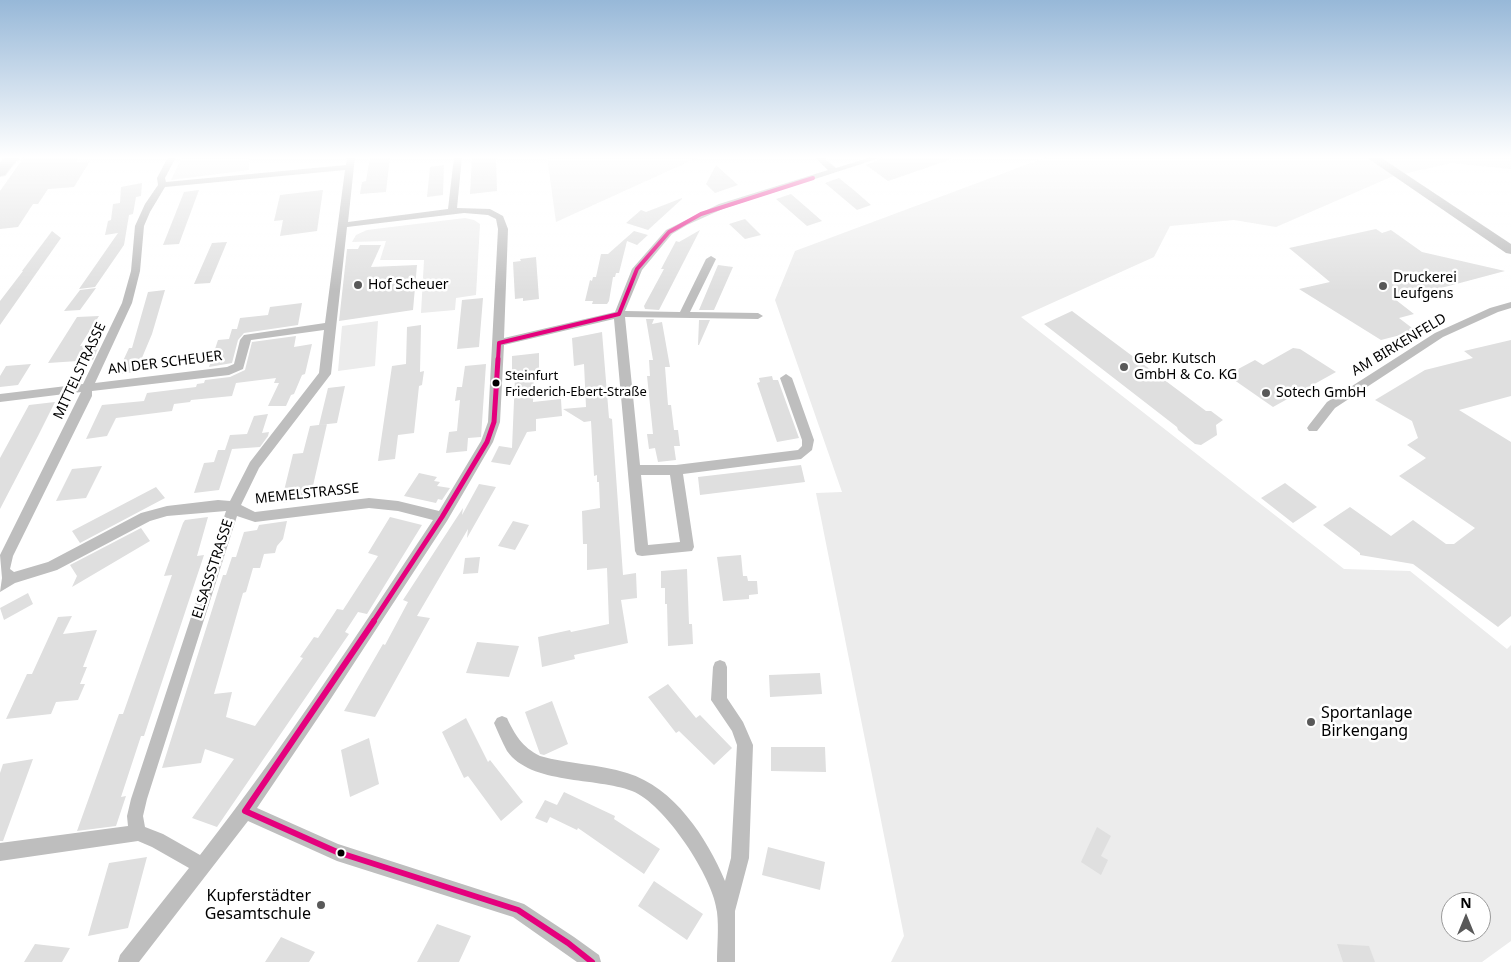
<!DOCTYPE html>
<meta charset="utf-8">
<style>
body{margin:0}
#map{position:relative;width:1511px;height:962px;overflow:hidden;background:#fff;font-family:"Noto Sans",sans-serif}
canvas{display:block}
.north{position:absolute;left:1441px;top:892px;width:50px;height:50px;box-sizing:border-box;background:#fff;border:1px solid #999;border-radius:50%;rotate:0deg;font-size:14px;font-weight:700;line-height:20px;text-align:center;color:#000}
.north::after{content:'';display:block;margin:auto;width:18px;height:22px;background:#595959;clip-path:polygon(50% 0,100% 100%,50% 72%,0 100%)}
</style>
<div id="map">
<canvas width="1511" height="962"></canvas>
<div class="north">N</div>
</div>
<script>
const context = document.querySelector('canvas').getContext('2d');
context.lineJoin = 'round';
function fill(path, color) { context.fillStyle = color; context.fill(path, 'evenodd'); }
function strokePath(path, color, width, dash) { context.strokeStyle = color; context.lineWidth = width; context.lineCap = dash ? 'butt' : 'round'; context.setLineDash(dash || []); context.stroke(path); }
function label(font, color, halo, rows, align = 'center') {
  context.font = font + ' "Noto Sans",sans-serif'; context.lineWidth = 5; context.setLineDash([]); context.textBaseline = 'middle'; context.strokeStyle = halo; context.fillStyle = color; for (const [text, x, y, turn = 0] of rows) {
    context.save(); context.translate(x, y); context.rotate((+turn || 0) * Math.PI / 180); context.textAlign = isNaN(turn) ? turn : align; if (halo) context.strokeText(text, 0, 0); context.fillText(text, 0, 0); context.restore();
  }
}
const green = new Path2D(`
 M182 157H249V170L171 180Z
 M547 157H699L556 222Z
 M1047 157H1511V169L1451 163 1391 177 1276 227 1234 220 1170 226 1154 257 1021 317 1344 569 1410 571 1507 649 1511 645V941L1482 962H891L904 936 816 493 842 492 775 300 795 251ZM1451 902H1481V932H1451Z
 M465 218 474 220 480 224 476 295 456 298 455 310 421 313 424 260H380L386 241 352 242 356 235 367 230Z
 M378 321 375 366 338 371 342 326Z`);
const building = new Path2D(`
 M24 157H77V162L90 161 74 187 48 189 38 204H33L18 227 0 229V191Z
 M370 157H390L386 192 360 194 362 182 366 181Z
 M472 157H496L497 191 470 194Z
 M885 157H951L952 159 888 181 866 165Z
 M444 165 443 195 427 197 430 167Z
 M716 165 728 176 738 185 715 193 706 184Z
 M839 178 855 191 871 205 857 210 825 183Z
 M142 183 141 196 136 197 133 214 129 215 124 245 95 287 79 289 118 233 105 235 108 221 111 220 113 204 120 203 121 187Z
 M199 190 179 244 163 245 184 192Z
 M323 190 317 231 280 236 283 220 274 221 280 195Z
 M791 194 806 207 822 221 807 226 776 199Z
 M682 198V199L648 230 626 223 641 210 646 212Z
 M745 219 761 235 745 239 729 224Z
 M1376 229 1382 233 1391 230 1422 252 1505 271 1396 300 1414 314 1399 318 1416 331 1381 340 1299 289 1330 282 1289 248Z
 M700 230 659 310 645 309 644 306 664 269H661L676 241 679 242Z
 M52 231 61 238 0 325V301L23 271H26H22Z
 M634 231 648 235 637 245 627 241 619 273H616L615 277H613L609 301 607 304H592L593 301H585L590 280 592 281 593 277H596L601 254H608Z
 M227 242 210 283 194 284 212 243Z
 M360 245H381L371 267 417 265 413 310 339 321 347 249H358Z
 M536 257 539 299 523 301V298L515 299 513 262 521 261 520 259Z
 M718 265 733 267 714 310H699Z
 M96 288 80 310 64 311 80 290Z
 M165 290 152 334 136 372 117 374 129 348H132L148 292Z
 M483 298 479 347 457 349 462 300Z
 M302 303 298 325 244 333 238 340 232 363 209 367 218 340 229 339 232 329H237L240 318 268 315 270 307Z
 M1072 311 1206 411H1211L1223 420 1216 425 1217 435 1201 445 1195 444 1178 430 1177 427 1044 324Z
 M99 316 80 346 100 343 93 360 48 363 77 317Z
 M646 319H654L652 324 662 322 670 367H665L668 405H671L674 430H678L680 446H674L676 460 658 462 655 448 649 449 647 434H653L647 376H650L649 360H653Z
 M699 320H710L699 345H698Z
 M421 325 420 372 424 371 422 385 419 386 414 433 398 435 395 459 378 461 392 366 406 364 407 327Z
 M602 332 609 418 612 419 623 575 636 573 637 598 621 600 628 643 574 655 575 659 542 667 538 637 570 630 571 632 609 624 607 568 587 570V544H583L582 511 600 508 599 482H597V475L594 476 591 421 584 422 563 409 586 407 584 364 574 366 572 338Z
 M296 336 294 347 312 344 305 374 302 375 294 394 291 395 286 406H268L279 383H274L276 378 236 383 232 396 191 400 190 402 174 404 172 411 116 418 107 436 86 439 102 405 144 401 147 393 196 387 197 384 204 383 205 380 230 377 245 370 252 342Z
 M1511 340V396L1459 410 1511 442V616L1498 627 1413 564 1360 555V553L1323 525 1350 507 1391 536 1413 520 1446 544H1454L1475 528 1399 476 1426 458 1407 445 1418 438 1412 421 1375 400 1425 370 1473 358 1464 351Z
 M1293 348 1300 349 1336 372 1273 407 1227 375 1255 360 1263 365Z
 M539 353V374L534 375 533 402 561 399 562 416 536 419V431L527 432 510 465 491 462 499 446 512 448 515 377H512V356Z
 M31 364 18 385 0 387V376L6 366Z
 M486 364 481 437 468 438 467 451 446 453 449 432 457 431 460 400 455 401 457 387H462L465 366Z
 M772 376 773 380H778L799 438 777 442 757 383 760 382 759 378Z
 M345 386 337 423 319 425 328 388Z
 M55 402 38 436 0 509V458L29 405Z
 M268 414 262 433 269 432 268 436 260 447 232 449 219 490 194 493 204 463 214 462 218 450H225L230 435 247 434 254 416Z
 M327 424 310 499 281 503 293 454 303 453 310 426Z
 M801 465 805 482 700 495 698 477Z
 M102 466 86 498 56 501 72 469Z
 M419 473 437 477 434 481 440 482 437 486 450 488 442 500 438 499 436 503 404 496Z
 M1285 483 1317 507 1293 523 1261 498Z
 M479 484 496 487 467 538 468 529 417 616 430 618 375 717 344 711 383 644 385 645 408 602 403 600 463 508 462 515Z
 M156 487 165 498 80 543 72 531Z
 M208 517 197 556 204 555 144 736H141L121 797 126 796 116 826 77 831 119 714H123L172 575 164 576 183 523 185 520Z
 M390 517 422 525 367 614 358 612 345 632 349 634 217 827 192 818 234 759 205 749 201 763 162 768 223 575H226L232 557H236L244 532 257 530 259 525 287 521 283 539 277 546 275 553 264 554 260 568H253L246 592 243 593 214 694 232 692 226 717 255 726 303 658 300 657 314 637 318 638 337 609 343 610 378 556 368 553Z
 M513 521 529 525 515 550 498 546Z
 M141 528 150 541 72 587 77 576 70 565Z
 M741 555 743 576H747L748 581H757L758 594 749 595V599L723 601 717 557Z
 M480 557 478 573 463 574 465 558Z
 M687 569 689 624H692L693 644 668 646 667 604H665V588H661V571Z
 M28 593 33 604 4 620 0 608Z
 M72 616 63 634 97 630 83 667H87L80 684H85L78 700 56 702 51 714 6 719 27 674H32L58 617Z
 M477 642 519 646 509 677 466 673Z
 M820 673 822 694 770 697 769 675Z
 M668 684 696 718 700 715 732 748 714 765 679 731 676 733 648 697Z
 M552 701 568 744 544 755 540 754 525 712Z
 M466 718 488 762 490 760 523 802 501 821 468 776 464 778 442 732Z
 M369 738 379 784 350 797 341 750Z
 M771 747H825L826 772 771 771Z
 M33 759 3 841H0V773L3 764Z
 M564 792 615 816 614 819 660 849 644 874 578 828 577 830 550 817 547 823 535 818 545 800 557 805Z
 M1097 827 1111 836 1101 856 1108 860 1101 875 1081 862Z
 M768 847 825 862 820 890 762 875Z
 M147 857 128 928 88 936 109 863Z
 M654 881 703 914 687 940 638 906Z
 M437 924 471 936 459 962H417Z
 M281 937 315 952 309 962H265Z
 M35 944 70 948 62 962H24Z
 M1337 944 1369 946 1375 962H1343Z`);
const street = new Path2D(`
 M168 157H176L165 178 166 182 346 165 347 157H355L348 222 448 209 454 157H462L457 208 490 209 503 216 508 229 504 338 615 312 632 269 666 230 719 204 828 170 814 157H823L836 168 871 157H883L725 208 687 225 672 234 642 270 625 311 680 312 706 259 711 256 716 259 690 312 758 313 763 316 758 319 625 317 640 465H676L798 450 802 446V440L780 378 786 374 792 378 814 440 812 450 801 459 683 474 694 547 692 551 642 556 637 555 635 551 614 319 504 345 500 422 493 442 447 521 328 703 257 808 338 844 524 904 574 937 599 955 601 962H577L513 917 337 861 248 821 139 962H118L120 955 189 868 152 847 138 841 0 861V843L128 826 127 816 131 799 226 511 167 516 150 521 57 570 15 583 0 592 2 578 0 555 81 392 0 402V394L83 384 122 303 131 271 135 226 145 204 158 185 157 178ZM345 170 325 323 244 335 240 340 234 364 227 367 95 383 132 303 140 271 144 226 150 212 165 187ZM464 213 488 215 496 219 498 229 488 422 481 441 439 511 398 501 369 498 255 512 241 505 259 468 331 374 347 227ZM324 330 319 373 250 462 230 501 218 500 167 506 141 513 48 562 14 572 10 569 13 556 92 396V391L229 375 243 369 251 340ZM641 475H670L680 542 648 545ZM369 508 398 511 433 520C358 633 284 748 200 855L163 834 145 827 143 816 147 799 237 516 255 522Z
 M1511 302V308L1498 312 1443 337 1335 408 1317 431H1309L1307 428 1309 425 1327 402 1435 333 1490 308Z
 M720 660 725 662 727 667V698L743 722 753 745 749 858 735 911V962H717C717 946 719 929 717 912 714 878 664 803 632 791 596 777 531 785 507 751 502 742 498 732 494 723L497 718 502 716 507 718C515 735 522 747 540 756 568 764 599 764 627 773 674 787 707 838 725 881L731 858 737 745 732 731 711 700 713 667 715 662Z`);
const secondary = new Path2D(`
 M1366 157H1380L1511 244V254L1506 253Z`);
const primary = new Path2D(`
 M5 157H19L5 175 0 176V163Z`);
const bus1Far2 = new Path2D(`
 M499 343 619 314 637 269 669 232 701 214 813 178
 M498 360 499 343`);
const bus1Far1 = new Path2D(`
 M373 622 442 517 487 442 494 422 498 359`);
const bus1 = new Path2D(`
 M245 811 374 621
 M245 811 337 852 518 910 568 943 592 962`);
const markers = [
 [358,285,5,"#595959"],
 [1383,286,5,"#595959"],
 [1124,367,5,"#595959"],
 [496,383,4.5,"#000"],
 [1266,393,5,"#595959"],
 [1311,722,5,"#595959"],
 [341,853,4.5,"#000"],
 [321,905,5,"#595959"]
];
const busNames = [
 ["Steinfurt",505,376],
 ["Friederich-Ebert-Straße",505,392]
];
const poiNames = [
 ["Druckerei",1393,278],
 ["Leufgens",1393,294],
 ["Hof Scheuer",368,285],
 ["Gebr. Kutsch",1134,359],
 ["GmbH & Co. KG",1134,375],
 ["Sotech GmbH",1276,393]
];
const streetNames = [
 ["AM BIRKENFELD",1399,345,-31],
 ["AN DER SCHEUER",165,363,-7],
 ["MITTELSTRASSE",80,371,-65],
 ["MEMELSTRASSE",307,494,-6],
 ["ELSASSSTRASSE",213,569,-72]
];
const nearPoinames = [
 ["Sportanlage",1321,713],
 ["Birkengang",1321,731],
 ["Kupferstädter",311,896,"right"],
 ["Gesamtschule",311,914,"right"]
];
fill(green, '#ececec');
fill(building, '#dfdfdf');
strokePath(primary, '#dbdbdb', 2);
fill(street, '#bebebe');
fill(secondary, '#b8b8b8');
fill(primary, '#bebebe');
strokePath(bus1Far2, '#e5007d', 4);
strokePath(bus1Far1, '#e5007d', 5);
strokePath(bus1, '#e5007d', 6);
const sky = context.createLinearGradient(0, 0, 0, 291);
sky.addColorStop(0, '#97b8d8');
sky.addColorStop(0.54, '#fff');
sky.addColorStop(1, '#ffffff00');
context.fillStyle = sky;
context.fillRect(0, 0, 1511, 291);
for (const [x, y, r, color] of markers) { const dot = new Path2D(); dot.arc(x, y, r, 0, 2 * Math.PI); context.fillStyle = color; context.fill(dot); strokePath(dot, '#fff', 2); }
label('13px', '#000', '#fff', busNames, 'left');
label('14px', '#000', '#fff', poiNames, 'left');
label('14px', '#000', '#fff', streetNames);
label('16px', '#000', '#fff', nearPoinames, 'left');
</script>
